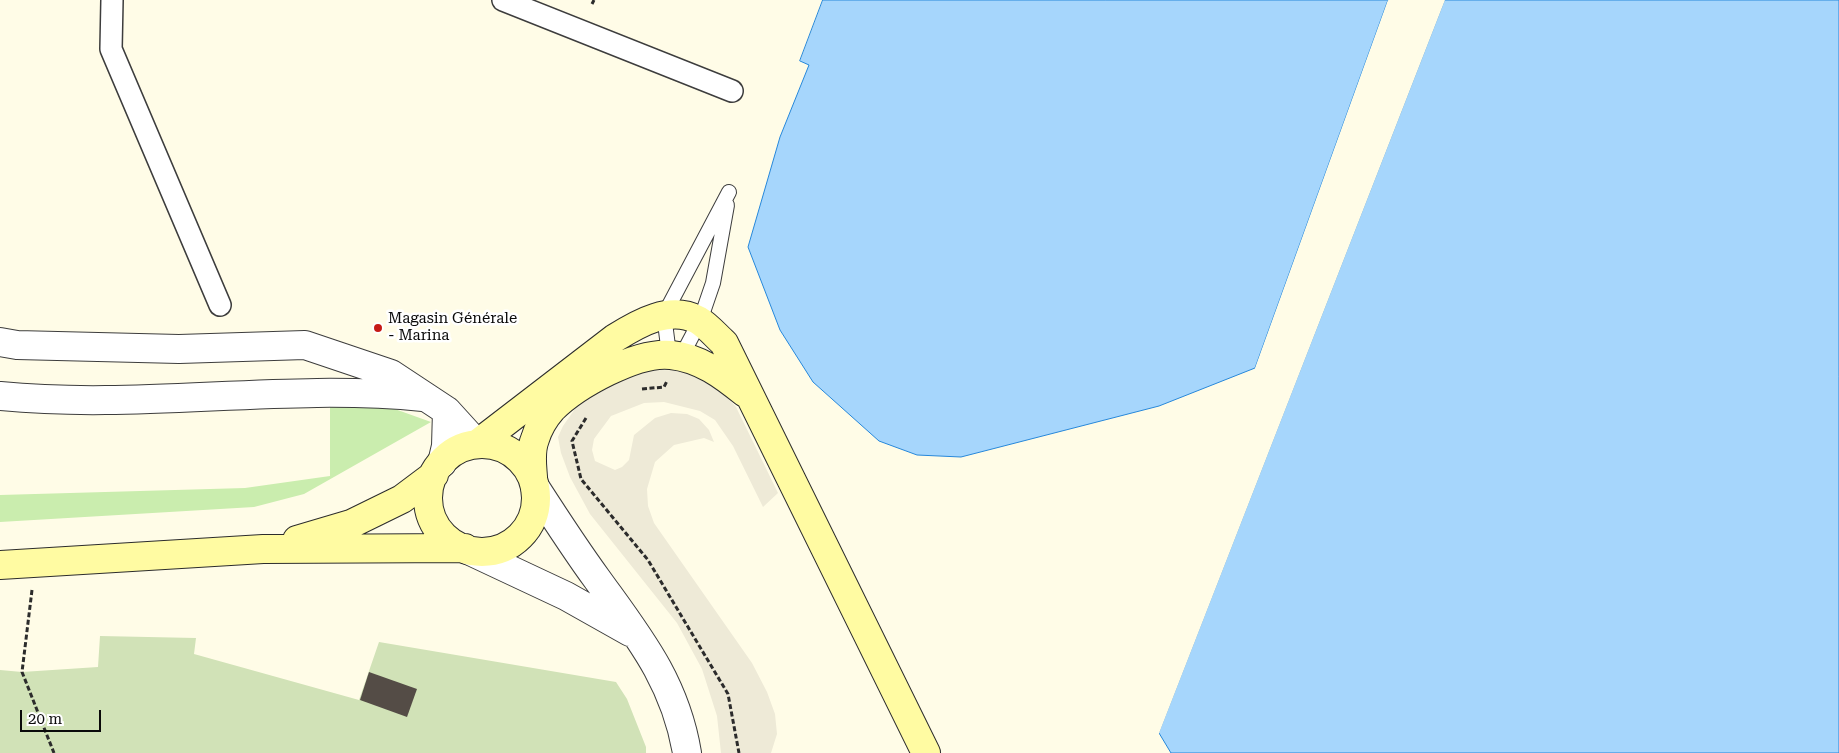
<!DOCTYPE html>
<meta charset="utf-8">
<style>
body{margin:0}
#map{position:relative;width:1839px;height:753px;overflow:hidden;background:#fffce7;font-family:"Roboto Serif",serif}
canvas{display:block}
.scale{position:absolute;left:20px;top:710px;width:81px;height:22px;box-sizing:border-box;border:2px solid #0a0a0a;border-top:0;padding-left:6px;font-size:15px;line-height:18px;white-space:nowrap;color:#0a0a0a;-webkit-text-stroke:4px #fff;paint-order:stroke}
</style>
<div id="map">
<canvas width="1839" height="753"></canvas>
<div class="scale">20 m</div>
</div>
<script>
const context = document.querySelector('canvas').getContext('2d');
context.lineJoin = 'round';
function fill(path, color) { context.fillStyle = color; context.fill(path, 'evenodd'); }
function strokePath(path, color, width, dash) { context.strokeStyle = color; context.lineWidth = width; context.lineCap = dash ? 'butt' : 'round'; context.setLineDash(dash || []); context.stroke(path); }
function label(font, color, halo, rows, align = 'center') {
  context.font = font + ' "Roboto Serif",serif'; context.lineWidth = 5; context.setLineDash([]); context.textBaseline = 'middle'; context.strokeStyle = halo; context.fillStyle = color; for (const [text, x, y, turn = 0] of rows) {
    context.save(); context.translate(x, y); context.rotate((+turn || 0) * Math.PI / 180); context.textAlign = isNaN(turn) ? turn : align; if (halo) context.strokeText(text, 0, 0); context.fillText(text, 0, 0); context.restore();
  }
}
const green = new Path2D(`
 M330 406 392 408 431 422 304 494 254 507 0 522V495L245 488 330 476Z`);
const cemetery = new Path2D(`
 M100 636 196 638 194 654 359 700 379 642 616 682 627 699 646 747V753H0V670L22 672 98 667Z`);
const plaza = new Path2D(`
 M661 370 684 371 722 392 736 407 778 493 763 507 733 446 715 420 700 411 664 402 644 403 611 416 594 439 592 450 595 461 615 470 622 467 629 460 634 435 655 418 671 413 687 414 699 419 709 430 714 442 704 438 674 445 655 462 647 489 648 506 654 523 752 663 767 692 775 714 777 734 771 753H721L717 716 702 669 677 623 590 514 570 477 561 453 558 437 563 426 577 406 614 383 645 372Z`);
const water = new Path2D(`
 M823 0H1388L1255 368 1159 406 961 457 917 455 879 441 813 382 780 330 748 247 780 137 809 65 800 61Z
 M1445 0H1839V753H1171L1159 733Z`);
const pier = new Path2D(`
 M1388 0 1390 1 1257 369 1254 371Z
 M1442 0H1445L1158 736 1157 732Z`);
const building = new Path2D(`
 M369 672 417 689 407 717 360 700Z`);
const path = new Path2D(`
 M592 4 594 0
 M642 389 664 387 667 381
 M586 418 572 441 581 479 648 560 728 694 739 753
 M32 590 22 672 54 753`);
const service = new Path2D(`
 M669 354 664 315 729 192
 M681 357 700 321 713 283 727 205`);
const pedestrian = new Path2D(`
 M112 0 111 49 220 305
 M503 0 732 91`);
const minor = new Path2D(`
 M0 342 17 345 179 349 305 345 391 374 447 411
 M0 396C141 410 282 383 423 397
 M442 463 446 446 447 411 477 444`);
const tertiary = new Path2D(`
 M535 487C555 518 575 549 597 579 638 636 675 681 687 753
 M468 550 566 596 630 632`);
const secondary = new Path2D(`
 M477 444 615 338C639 323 670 305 698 320 708 326 716 336 724 343L926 753
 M428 498a54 54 0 1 1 108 0a54 54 0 1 1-108 0Z
 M533 477C532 464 530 451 535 439 538 429 545 417 552 409 576 385 637 351 671 355 700 358 723 375 745 393
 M297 540 351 524 402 499 434 475
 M0 565 263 549 465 548`);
const markers = [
 [378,328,5,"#c61a16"]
];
const poiNames = [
 ["Magasin Générale",388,319],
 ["- Marina",388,336]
];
fill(green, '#caedae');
fill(cemetery, '#d1e2b7');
fill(plaza, '#eeead7');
fill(water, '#a6d6fc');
strokePath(water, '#2687da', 1);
fill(pier, '#fffce7');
fill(building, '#544c46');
strokePath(service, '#3d3d3d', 16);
strokePath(pedestrian, '#3d3d3d', 24);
strokePath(minor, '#3d3d3d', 30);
strokePath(tertiary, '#3d3d3d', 30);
strokePath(secondary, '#2c2c2c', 30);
strokePath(path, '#2c2c2c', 3, [5, 2.5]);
strokePath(service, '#fff', 14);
strokePath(pedestrian, '#fff', 21);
strokePath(minor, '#fff', 28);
strokePath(tertiary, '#fff', 28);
strokePath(secondary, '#fffba2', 28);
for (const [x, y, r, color] of markers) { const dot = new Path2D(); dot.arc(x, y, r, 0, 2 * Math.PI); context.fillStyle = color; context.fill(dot); strokePath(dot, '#fff', 2); }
label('15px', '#0a0a0a', '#fff', poiNames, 'left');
</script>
